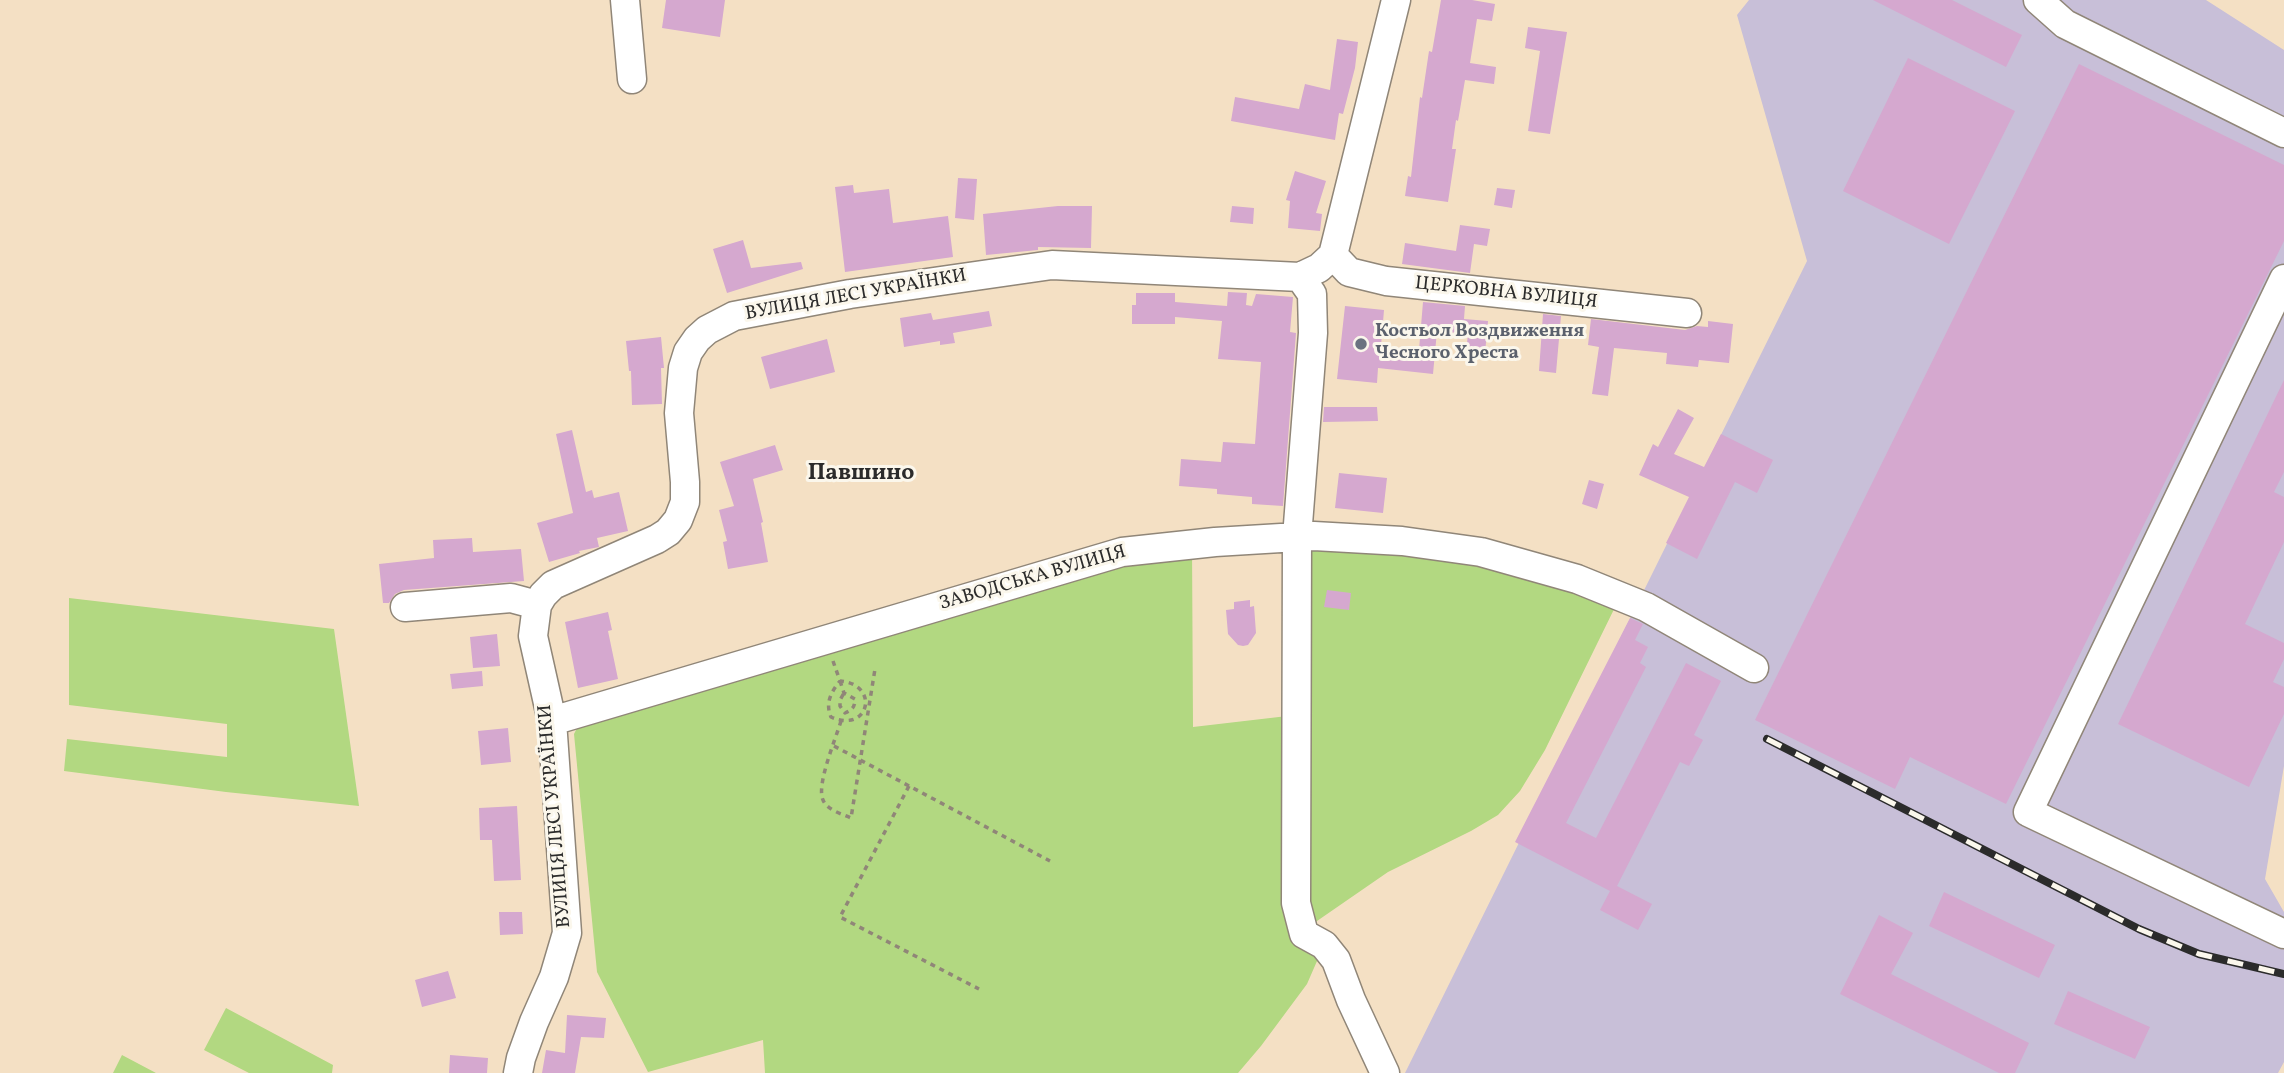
<!DOCTYPE html>
<meta charset="utf-8">
<style>
body{margin:0}
canvas{display:block;background:#f4e0c4}
</style>
<canvas width="2284" height="1073"></canvas>
<script>
const context = document.querySelector('canvas').getContext('2d');
context.lineJoin = 'round';
function fill(path, color) { context.fillStyle = color; context.fill(path, 'evenodd'); }
function strokePath(path, color, width, dash) { context.strokeStyle = color; context.lineWidth = width; context.lineCap = dash ? 'butt' : 'round'; context.setLineDash(dash || []); context.stroke(path); }
function label(font, color, halo, rows, align = 'center') {
  context.font = font + ' Vollkorn,serif'; context.lineWidth = 6; context.setLineDash([]); context.textBaseline = 'middle'; context.strokeStyle = halo; context.fillStyle = color; for (const [text, x, y, turn = 0] of rows) {
    context.save(); context.translate(x, y); context.rotate((+turn || 0) * Math.PI / 180); context.textAlign = isNaN(turn) ? turn : align; if (halo) context.strokeText(text, 0, 0); context.fillText(text, 0, 0); context.restore();
  }
}
const industrial = new Path2D(`
 M1749 0H2206L2284 50V766L2265 879 2284 912V1062L2278 1073H1405L1807 261 1737 15Z`);
const green = new Path2D(`
 M1297 537 1402 541 1620 597 1545 750 1520 791 1498 815 1471 831 1388 872 1317 921 1304 934 1324 945 1307 984 1261 1046 1238 1073H765L763 1040 648 1072 597 972 574 734 586 710 1192 544 1193 727 1296 715Z
 M69 598 334 629 359 806 226 792 64 771 67 739 227 757V724L69 705Z
 M226 1008 333 1065 332 1073H249L204 1050Z
 M122 1055 156 1073H113Z`);
const building = new Path2D(`
 M666 0H725L720 37 662 28Z
 M1441 0H1472L1495 4 1492 21 1477 19 1470 63 1496 67 1494 84 1465 80 1458 121 1456 120 1452 149H1456L1448 202 1405 196 1408 176 1411 177 1420 97 1422 98 1429 51 1432 52Z
 M1873 0H1952L2022 35 2006 67Z
 M1528 27 1567 32 1550 134 1528 131 1540 51 1525 48Z
 M1337 39 1358 42 1355 68 1343 114 1339 113 1335 140 1231 121 1235 97 1299 109 1305 84 1330 90Z
 M1908 58 2015 111 1949 244 1843 191Z
 M2079 64 2284 165V241L2006 804 1910 757 1895 789 1755 720Z
 M1295 171 1326 181 1316 213 1322 214 1320 231 1288 228 1290 201 1286 200Z
 M958 178 977 179 974 220 955 218Z
 M853 185 854 193 889 189 893 223 948 216 953 257 845 272 835 187Z
 M1497 188 1515 190 1512 208 1494 205Z
 M1058 206H1092L1091 248 1038 247V250L986 255 983 214Z
 M1232 206 1254 208 1253 224 1230 222Z
 M1460 225 1490 229 1487 246 1474 244 1470 273 1402 264 1405 243 1456 251Z
 M743 240 751 268 801 262 803 269 727 293 713 249Z
 M1228 292 1247 293 1246 305 1252 306 1256 294 1293 297 1290 332 1296 333 1283 506 1252 504V497L1217 494V489L1179 486 1181 459 1221 462 1223 442 1255 444 1261 362 1218 359 1222 321 1175 317V324H1132V305H1136V293H1175V302L1227 306Z
 M1423 302 1465 306 1464 319 1488 321 1485 353 1466 352 1468 334 1437 331 1433 374 1378 368 1377 383 1337 379 1345 306 1384 310 1381 346 1419 350Z
 M989 311 992 326 953 333 955 343 940 345V341L904 347 900 318 931 313 933 320Z
 M1543 314 1561 316 1556 373 1539 371Z
 M1591 319 1685 330 1697 326 1708 327V321L1733 324 1729 363 1699 360 1698 367 1666 364 1667 353 1614 348 1608 396 1592 394 1599 347 1588 345Z
 M661 337 664 368H661L662 404 632 405 631 371H629L626 341Z
 M827 339 835 372 770 389 761 357Z
 M2284 380V472L2274 492 2284 497V542L2245 624 2284 643V659L2273 682 2284 687V714L2249 787 2118 724Z
 M1324 407H1377L1378 421 1323 422Z
 M1678 409 1694 418 1674 454 1704 467 1721 434 1773 460 1757 493 1735 482 1697 559 1666 543 1689 497 1639 475 1653 444 1658 447Z
 M572 430 586 492 592 490 594 498 619 492 628 531 597 538 599 547 579 551 580 553 549 562 537 523 573 513 556 434Z
 M775 445 783 470 753 479 763 522 761 523 768 562 728 569 723 542 727 541 719 510 734 506 720 462Z
 M1339 473 1387 478 1383 513 1335 508Z
 M1589 480 1604 484 1597 509 1582 504Z
 M472 538 473 552 521 549 524 581 404 590 395 594 389 603H383L379 564 434 558 433 540Z
 M1327 590 1351 593 1349 610 1324 607Z
 M1250 600V607L1254 606 1256 633 1248 645 1243 646 1238 645 1228 634 1226 610 1234 609V602Z
 M608 612 612 630 608 631 618 679 578 688 565 622Z
 M1630 618 1643 624 1635 640 1648 647 1640 663 1646 667 1566 823 1596 838 1686 663 1721 681 1694 735 1703 740 1689 766 1680 762 1617 886 1652 904 1638 930 1600 910 1610 891 1515 842Z
 M497 634 500 666 473 668 470 637Z
 M482 671 483 686 452 689 450 674Z
 M508 728 511 762 481 765 478 731Z
 M517 806 521 880 494 881 492 840H480L479 808Z
 M1944 892 2055 945 2039 978 1929 926Z
 M499 912H522L523 934 500 935Z
 M1879 915 1913 933 1891 974 2029 1043 2015 1073H1999L1840 994Z
 M448 971 456 998 422 1007 415 980Z
 M2068 991 2150 1027 2135 1059 2054 1024Z
 M567 1015 606 1018 604 1038 581 1037 575 1073H542L546 1050 565 1053Z
 M450 1055 488 1058 487 1073H449Z`);
const path = new Path2D(`
 M833 661 840 681C880 684 870 734 831 717 825 703 831 692 840 681
 M840 681 844 693 855 699C855 707 852 710 845 713L840 706V700L844 693
 M841 721C836 738 816 785 823 800 827 810 842 814 851 818L875 669
 M834 746 1050 861
 M909 786 840 917 979 989`);
const minor = new Path2D(`
 M625 0 632 79
 M2038 0 2065 24 2284 133
 M1333 255 1349 272 1386 281 1687 313
 M1300 277 1312 294 1313 333 1297 537 1296 903 1304 934 1324 945 1336 960 1351 1000 1385 1073
 M2284 279 2028 812 2284 934
 M405 607 511 598 537 605
 M552 721 1122 552 1215 542 1314 536 1402 541 1481 552 1577 579 1646 607 1754 668
 M518 1073 521 1058 534 1022 554 977 567 933 552 721 533 636 537 605 543 595 553 585 657 539 668 532 678 520 685 502V482L679 413 683 368 688 352 697 339 707 330 734 316 850 294 1052 265 1300 277 1319 268 1333 255 1396 0`);
const rail = new Path2D(`
 M1767 739 2139 929 2199 954 2284 974`);
const markers = [
 [1361,344,7,"#6b7280"]
];
const streetNames = [
 ["ЦЕРКОВНА ВУЛИЦЯ",1506,294,6],
 ["ВУЛИЦЯ ЛЕСІ УКРАЇНКИ",856,296,-10],
 ["ЗАВОДСЬКА ВУЛИЦЯ",1033,579,-16],
 ["ВУЛИЦЯ ЛЕСІ УКРАЇНКИ",556,816,-95]
];
const worshipNames = [
 ["Костьол Воздвиження",1375,333],
 ["Чесного Хреста",1375,355]
];
const quarterNames = [
 ["Павшино",861,475]
];
fill(industrial, '#c8bfd8');
fill(green, '#b2d881');
fill(building, '#d5a8cf');
strokePath(minor, '#908678', 31);
strokePath(path, '#908678', 3.5, [5, 5]);
strokePath(minor, '#fff', 28);
strokePath(rail, '#2b2b2b', 8);
strokePath(rail, '#fbf7ec', 5, [16]);
for (const [x, y, r, color] of markers) { const dot = new Path2D(); dot.arc(x, y, r, 0, 2 * Math.PI); context.fillStyle = color; context.fill(dot); strokePath(dot, '#fbf7ec', 2.5); }
label('19px', '#2b2b2b', '#fbf7ec', streetNames);
label('bold 19px', '#5b616d', '#fbf7ec', worshipNames, 'left');
label('bold 23px', '#2b2b2b', '#fbf7ec', quarterNames);
</script>
